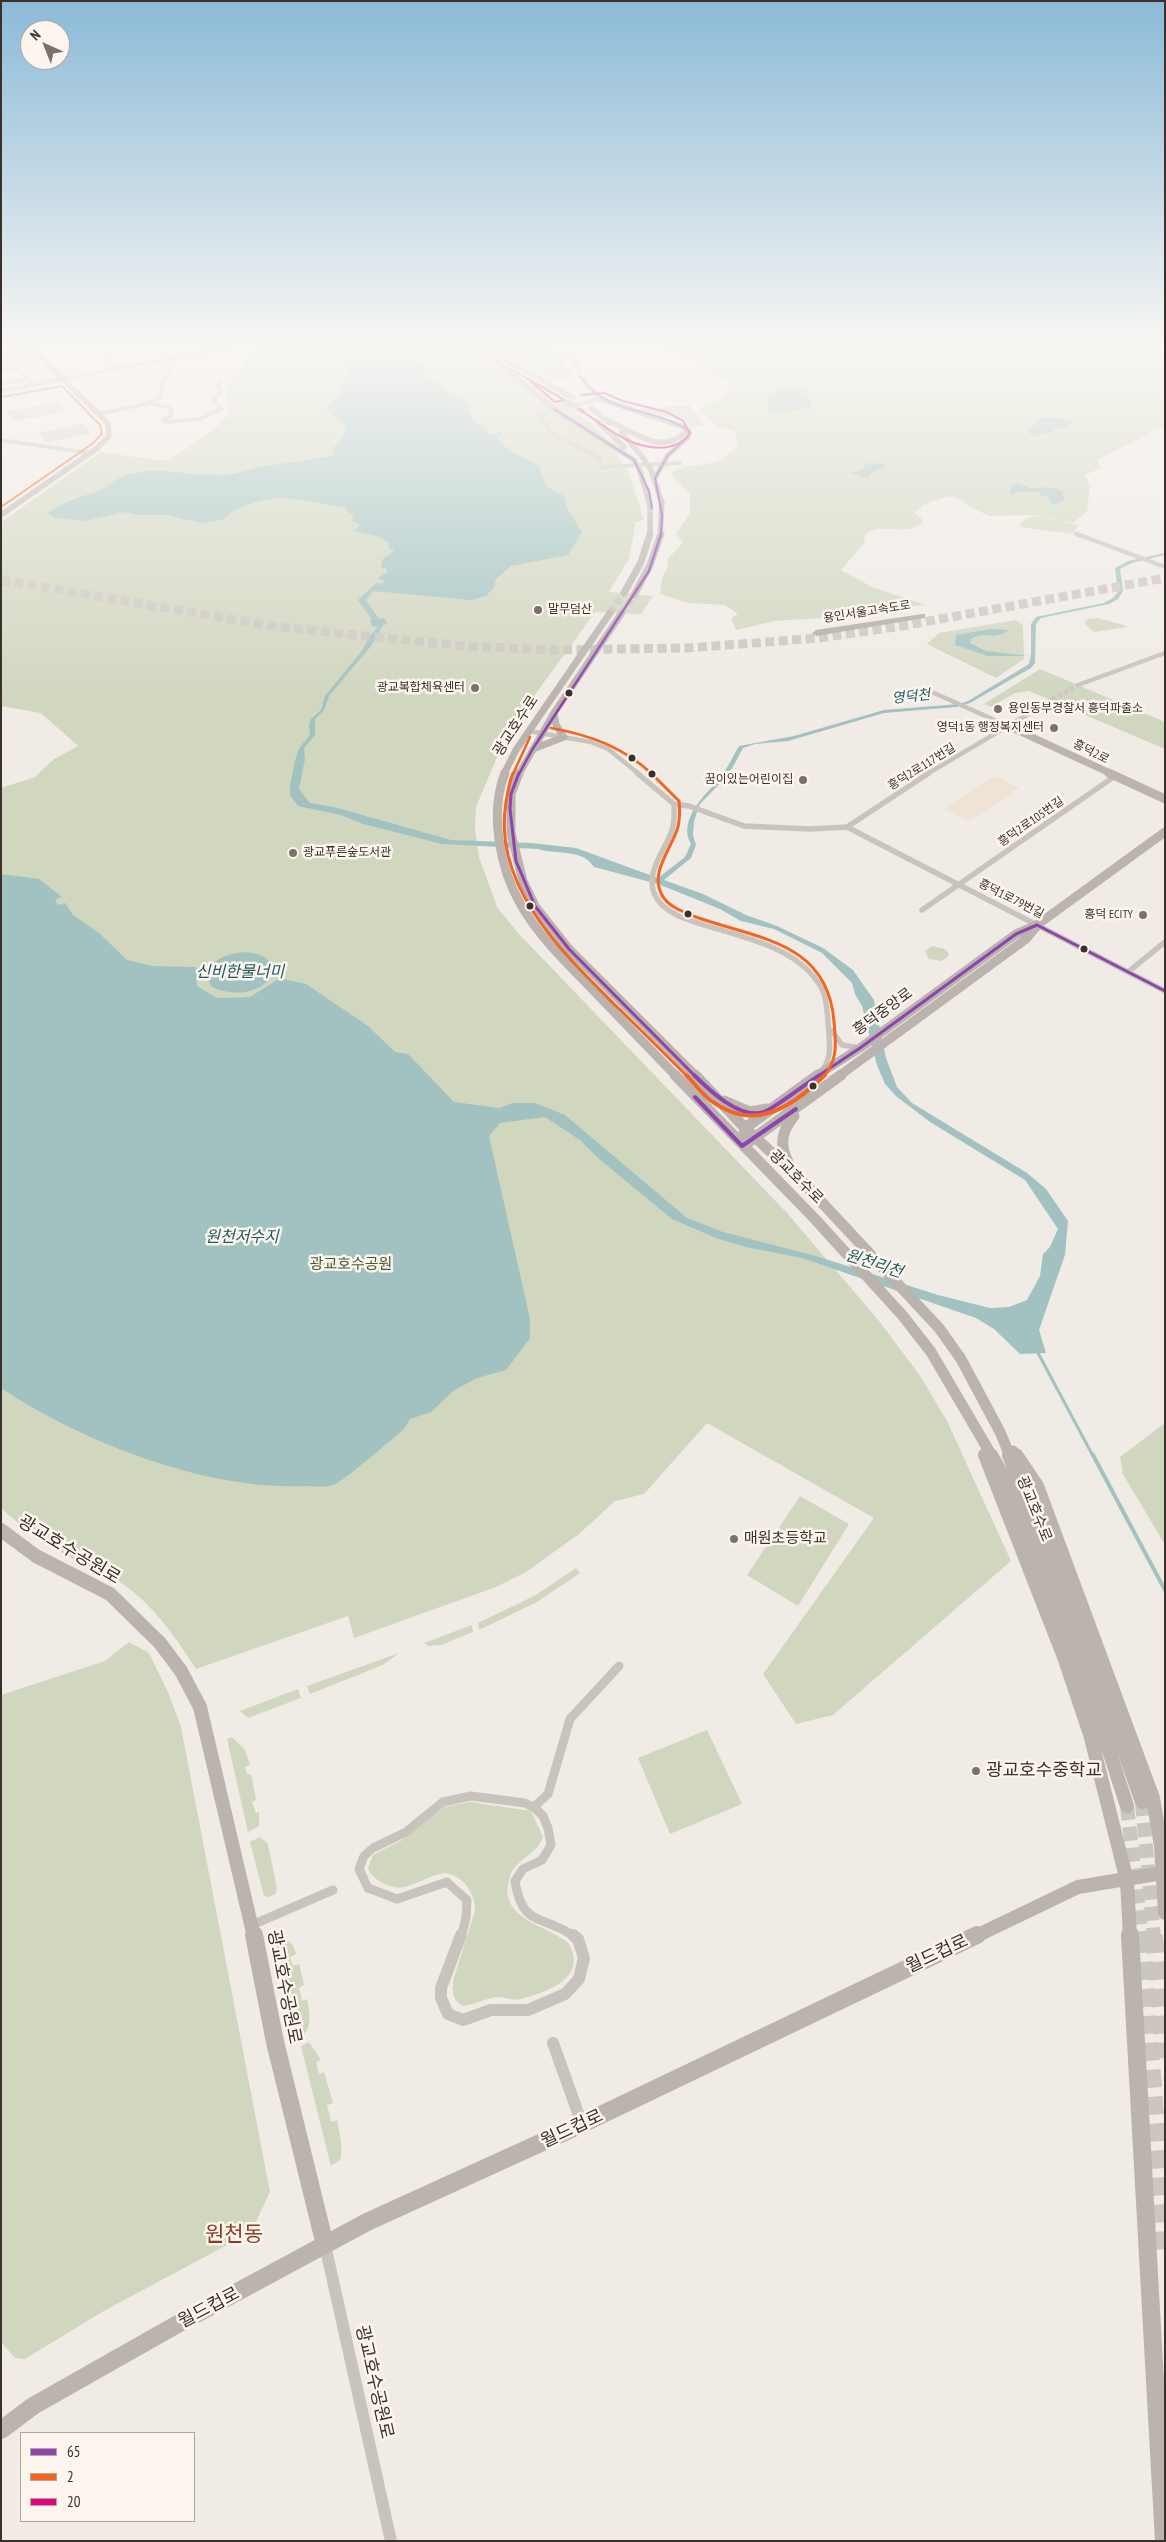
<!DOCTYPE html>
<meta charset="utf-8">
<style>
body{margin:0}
#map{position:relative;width:1166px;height:2542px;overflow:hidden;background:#f0ebe5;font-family:"PT Sans Narrow",sans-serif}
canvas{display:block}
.frame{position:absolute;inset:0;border:2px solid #3b302b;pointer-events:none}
.legend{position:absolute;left:20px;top:2432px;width:175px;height:90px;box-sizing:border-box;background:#fbf5ee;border:1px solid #aea6a0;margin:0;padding:6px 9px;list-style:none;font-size:15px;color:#3b302b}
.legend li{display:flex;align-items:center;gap:10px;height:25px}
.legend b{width:25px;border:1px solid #aea6a0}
.north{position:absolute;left:20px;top:20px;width:50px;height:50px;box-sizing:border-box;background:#fbf5ee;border:1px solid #aea6a0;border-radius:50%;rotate:316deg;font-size:14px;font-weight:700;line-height:20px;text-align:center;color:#3b302b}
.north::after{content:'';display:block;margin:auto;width:18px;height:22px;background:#7a716c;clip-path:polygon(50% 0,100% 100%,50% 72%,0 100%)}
</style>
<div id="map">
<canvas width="1166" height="2542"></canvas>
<div class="frame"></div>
<ul class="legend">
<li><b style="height:6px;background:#8e44ad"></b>65</li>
<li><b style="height:6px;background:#f26522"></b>2</li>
<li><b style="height:6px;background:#e5007d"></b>20</li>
</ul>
<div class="north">N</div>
</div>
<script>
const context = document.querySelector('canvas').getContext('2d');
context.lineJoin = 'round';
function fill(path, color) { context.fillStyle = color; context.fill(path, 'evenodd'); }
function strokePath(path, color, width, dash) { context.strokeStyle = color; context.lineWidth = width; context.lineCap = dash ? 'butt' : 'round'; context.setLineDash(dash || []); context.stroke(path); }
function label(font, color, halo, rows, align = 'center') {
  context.font = font + ' "PT Sans Narrow","Noto Sans KR",sans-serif'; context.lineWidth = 5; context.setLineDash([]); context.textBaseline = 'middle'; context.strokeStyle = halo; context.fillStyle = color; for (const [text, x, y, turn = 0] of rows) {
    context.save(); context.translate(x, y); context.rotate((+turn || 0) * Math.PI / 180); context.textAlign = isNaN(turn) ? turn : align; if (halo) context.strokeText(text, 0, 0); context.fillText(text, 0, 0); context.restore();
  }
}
const green = new Path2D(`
 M257 346H460L543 390 596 427 609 441 628 471 644 520 636 522 629 559 609 592 653 596 641 614 595 612 521 714 500 750 476 807 475 828 479 857 497 907 518 933 787 1213 879 1321 921 1377 947 1421 1011 1561 833 1715 796 1724 763 1674 874 1518 707 1423 644 1494 615 1501 579 1534 526 1572 496 1587 354 1638 348 1616 196 1669C174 1635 150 1600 115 1579 101 1571 87 1565 73 1559 47 1545 22 1528 1 1508V788L35 777 54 759 78 746 41 713 1 706V522L101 452 165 461C179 454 226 425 229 412 231 403 224 398 227 389L222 385 230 383Z
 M530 346 558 354 573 375 563 382 549 379 502 353Z
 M661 346H772L759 361 781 346H1165V428L1150 429 1155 431 1097 460 1101 468 1085 475 1090 485 1087 512 1073 523 1034 515 989 516 968 506 962 500 949 496 925 504 914 513 923 520 922 524C917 526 912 529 907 529 892 531 874 524 864 536L865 542 841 570 872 587 926 605 876 609 840 617 774 621 736 630 731 618 738 614 725 605 688 603 660 594 662 578 668 567 667 560 683 542 676 534 690 513V493L677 482 671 473C685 463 701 467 717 461 726 458 732 451 738 444L734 430 718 428 699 408 723 398 730 387 726 381 701 370 692 359 661 350Z
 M19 348 49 379 45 380 17 352 1 354V350Z
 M58 402 67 411 15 421 6 412Z
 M690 405 704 425 693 427 681 420 636 409Z
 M82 424 91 433 47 443 38 433Z
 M1032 516 1053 518 1079 526 1072 534 1021 527 1020 523Z
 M1097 618 1124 625 1127 627 1094 632 1084 623 1088 619Z
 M1016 620 1023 625 1024 659 996 678 927 644 939 633Z
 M1040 669 1165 722V749L1029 691 1015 693 991 707 984 704Z
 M932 946 945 949 949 954 947 958 941 961 929 959 925 951Z
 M1165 1423V1545L1123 1474 1120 1457Z
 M800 1496 849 1524 798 1606 747 1575Z
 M576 1568 580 1573 537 1602 479 1630 478 1623 536 1595Z
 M472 1625 473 1632 441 1645 428 1646 424 1643Z
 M129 1642 149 1653 168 1692 181 1727 270 2192 251 2232 102 2312 25 2359 15 2358 1 2342V1695L105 1661Z
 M399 1653 383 1665 310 1694 307 1686Z
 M298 1689 301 1698 248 1718 240 1711Z
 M707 1730 742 1804 670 1834 638 1758Z
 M232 1737 245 1750 250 1765 245 1767 247 1774H251L256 1800 252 1802 256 1813 259 1812V1826L248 1832 227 1739Z
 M470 1802 531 1811 543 1837C538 1852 522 1857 513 1870 509 1874 510 1879 508 1884 501 1920 550 1926 569 1944 588 1978 547 1992 521 1999 513 2001 505 1997 498 1997 487 1998 475 2004 464 2006 453 2001 452 1994 453 1981L475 1911C476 1894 463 1875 445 1873 430 1875 418 1884 404 1887 391 1890 371 1879 368 1868L373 1855 402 1840 445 1807Z
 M260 1837 268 1844 277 1889 275 1894 269 1897 264 1896 250 1842Z
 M283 1938C291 1942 294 1945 296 1954L290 1957 293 1966 299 1964 304 1985 299 1988 302 2001 307 1999C310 2016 313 2026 300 2039L276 1942Z
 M309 2042 321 2060 316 2062 319 2074 324 2072 333 2103 327 2105 331 2122 337 2120C339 2133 344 2148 340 2160L331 2166 301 2046Z`);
const plaza = new Path2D(`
 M995 776 1019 788 969 821 944 809Z`);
const water = new Path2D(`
 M329 346H394L404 356 424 366 425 376 438 382 447 393 468 403 473 422 487 429 485 432 494 435 505 430 496 438 510 451 539 466 546 486 564 496 567 508 582 532 568 555 511 566 496 579 494 587 486 596 471 600 373 591 366 600 379 619 384 618 388 624 383 625 371 646 329 696 324 710 315 719V735L304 748 305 759 299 789 310 803 334 807 451 840 532 843 576 848 658 878 685 857 691 844C678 822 702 797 716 783 726 772 732 758 739 746L794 736 884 710 960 704 968 701 1029 664 1031 654V624L1036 617 1104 603 1113 598 1118 592 1115 568 1128 561 1165 553V555L1132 563 1120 569 1123 591 1118 599 1109 604 1041 618 1036 624 1035 663 1031 668 970 703 956 707 884 713 788 741 755 744 743 748 729 774 700 804 694 821 693 835 696 845 691 858 664 880 703 894 746 915 777 926 823 948 853 970 874 1000 886 1058 897 1087 912 1103 1027 1173 1046 1189 1068 1221 1065 1255 1039 1330 1046 1353 1020 1354 994 1329 976 1318 802 1258 746 1247 716 1238 672 1219 598 1158 580 1140 545 1117 500 1123 489 1136 530 1319V1338L506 1370 477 1378 453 1391 431 1412 410 1419 404 1429C392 1439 342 1483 333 1485 324 1488 312 1486 303 1486 205 1490 82 1442 1 1388V874L39 879 62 897 55 900 58 905 65 903 73 915 99 933 127 960 152 966 196 967 197 986 217 998 250 997 280 978 306 984 368 1026 395 1052 408 1054 454 1102 499 1108 513 1103H535L565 1115 687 1218 723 1232 816 1256 938 1295 990 1308 1009 1307 1027 1300 1040 1276 1043 1254 1050 1247 1058 1229 1025 1180 930 1122 896 1096 885 1084 877 1065 862 1006 855 994 852 983 822 953 774 929 741 921 720 909 658 884 594 867C582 848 556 855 538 849L442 844 363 824 341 815 298 806 290 795V785L296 757 300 747 310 735 309 726 311 719 321 710 325 696 361 652 370 636 378 627H373L370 621 372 620 358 600 376 583H383L384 580 377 579 387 572 386 568H381L382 560 394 551 389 548V542L376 536 353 531 360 525 352 521 353 515 347 511 346 508 297 499 277 498 259 501 236 509 222 520 201 523 166 515H137L125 512 85 521 55 518 48 514C56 504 83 496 96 492 108 488 114 479 126 475 157 465 192 477 225 475 239 474 252 468 266 466 289 462 311 461 334 455L333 448 340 442 346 426 325 409 339 395 348 374 345 362 335 355Z
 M794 388 804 390 811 401V408L784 412 781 415 768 410 767 394Z
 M1054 417 1073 422 1065 427 1054 429 1052 432 1036 436 1028 433 1036 422 1041 420 1040 418Z
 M868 463 883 464 886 467 872 473 867 479 851 473 865 468 864 466Z
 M1014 484H1019L1032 489C1043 487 1051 486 1062 491L1064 500 1056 504 1050 503 1049 497 1040 495V492H1020L1011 495 1009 492Z
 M991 629 1009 630C1006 632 1001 635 998 635 987 637 979 632 970 640V643L986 651 1028 656H988L955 645 956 635Z
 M244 952C257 953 267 955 273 967 270 995 232 997 212 987L206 975C212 958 228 954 244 952Z`);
const streamFar1 = new Path2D(`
 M1037 1351 1093 1456`);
const stream = new Path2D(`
 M1093 1455 1165 1590`);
const streetTunnel = new Path2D(`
 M1052 700 1078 685`);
const secondaryTunnelFar2 = new Path2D(`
 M610 613 624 593
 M621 614 634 595`);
const secondaryTunnelFar1 = new Path2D(`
 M1142 1802 1154 1937
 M1127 1806 1142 1937`);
const secondaryTunnel = new Path2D(`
 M1142 1935 1165 2254
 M1154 1935 1165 2058`);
const highwayTunnel = new Path2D(`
 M1 580 278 627 464 646 552 650 688 648 819 638 902 626 1165 578`);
const streetFar4 = new Path2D(`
 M540 346 570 358 576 363 582 382 600 399
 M926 349 932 346
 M104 357 117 369
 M1 360 8 359 34 384
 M447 362 523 346
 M1 370 17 367
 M1 384 29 379
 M1 391 232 347
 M600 399 538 414 551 432 600 459 601 467 680 463
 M150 403 160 397 163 379 176 366
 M99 414 150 403 170 408 172 415 164 420 165 422 199 419 221 409 213 401 221 391 218 386 220 382
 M1 440 90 453
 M1076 534 1080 536`);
const streetFar3 = new Path2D(`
 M1077 534 1165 567
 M1078 685 1165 653
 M934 693 1008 726
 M529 731 591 742 608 749 639 774
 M927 774 1052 700`);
const streetFar2 = new Path2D(`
 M637 773 674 804C674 813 675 821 672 830 665 852 643 873 656 897 665 913 685 919 701 924 741 937 800 947 822 989 827 999 827 1011 828 1022 829 1039 833 1055 823 1070
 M674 804 689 806 744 826 810 829 847 827 929 773
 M847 827 1165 991
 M922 910 1115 776
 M1128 972 1165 942
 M832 1031 842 1045 860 1048`);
const streetFar1 = new Path2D(`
 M535 1806 548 1794 570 1719 619 1666
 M252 1925 333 1890
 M461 1937 466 1918 467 1900 449 1884 447 1882 397 1899 368 1888 359 1869 364 1856 373 1848 406 1832 443 1802 471 1796 525 1803 535 1808 543 1816 548 1828 551 1845 542 1860 523 1869 515 1881C522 1928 543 1914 575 1937`);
const street = new Path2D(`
 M461 1935 441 1988V1998L448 2014 463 2020 491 2010H528L565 1994 579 1979 584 1958 578 1939 573 1935
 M553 2043 582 2124
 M325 2245 391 2541`);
const secondaryFar5 = new Path2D(`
 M468 346 474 349
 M498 356 573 398
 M497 362 554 409 634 460
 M600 399 684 427 689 431 688 437 668 455
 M591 408 609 423
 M605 419C628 428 660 457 684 433
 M598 422 624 447
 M622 433 643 458
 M651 470 662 503 660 536
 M640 471 650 505V536
 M1 515 96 449 109 436 108 425 104 419 29 346`);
const secondaryFar4 = new Path2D(`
 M624 593 641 562 650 534
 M634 595 650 565 661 534
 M1008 726 1112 774
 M533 749 564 737 556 725 554 713
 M504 774 516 750 610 613
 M519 774 554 713 621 614`);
const secondaryFar3 = new Path2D(`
 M505 773C489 813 500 869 521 905 538 935 565 961 589 986 618 1016 647 1046 676 1076
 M519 773 511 794V833L523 881 535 906 569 949 696 1076
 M1109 773 1165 799
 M816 1076 860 1048 1016 934 1037 925 1165 832
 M839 1076 1026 939 1037 926`);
const secondaryFar2 = new Path2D(`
 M675 1075 815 1219 903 1316 931 1352 992 1456
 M695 1075 745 1128 799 1178 939 1328 961 1359 1000 1432 1010 1456
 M724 1101 750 1112 767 1109
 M744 1135 745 1128 818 1075
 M750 1141 841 1075
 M789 1164C779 1145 781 1132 794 1116
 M1013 1451 1017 1456`);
const secondaryFar1 = new Path2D(`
 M985 1455 1064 1657 1090 1734 1127 1881 1130 1937
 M991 1455 1013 1493 1103 1732 1127 1806
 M1009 1455 1113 1720 1142 1802
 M1016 1455 1037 1486 1153 1798 1161 1846 1165 1913
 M1 1530 36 1556 110 1594 160 1643 181 1671 200 1707 254 1937
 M974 1937 1078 1887 1162 1873`);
const secondary = new Path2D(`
 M254 1935 275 2042 325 2245
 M1130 1935 1164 2541
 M1 2430 33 2406 176 2325 367 2222 582 2124 977 1935`);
const highway = new Path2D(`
 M922 614H925V618L816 636 812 633 816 630Z`);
const secondaryBridge = new Path2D(`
 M483 347 498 356
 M563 400 582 411
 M643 458 651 470
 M634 460 640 471
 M655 478 668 455`);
const bus1Far3 = new Path2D(`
 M581 377C611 418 651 405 689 431L688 437 668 455 655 478 662 515 661 536
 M554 409 634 460 649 491 652 508`);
const bus1Far2 = new Path2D(`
 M519 774 532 750 649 571 661 534`);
const bus1Far1 = new Path2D(`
 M519 773 511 794 510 809 516 861 535 906 569 949 695 1076
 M1037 925 1165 991
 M818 1076 860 1048 1016 934 1037 925`);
const bus1 = new Path2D(`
 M694 1075C709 1090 740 1120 764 1112 777 1107 806 1083 820 1075
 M695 1097 742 1146 796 1109`);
const bus2Far3 = new Path2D(`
 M477 351 559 396
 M1 507 92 444 102 434 100 425 62 386 2 397`);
const bus2Far2 = new Path2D(`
 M551 728C590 735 623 747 652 774
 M513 774 530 737`);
const bus2Far1 = new Path2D(`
 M513 773C509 782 508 792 506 802 492 885 561 951 614 1004 639 1028 663 1052 687 1076
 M651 773 679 801C680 810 680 818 678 827 672 848 649 873 662 895 668 907 684 912 696 917 757 939 828 941 834 1022 836 1042 838 1060 824 1076`);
const bus2 = new Path2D(`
 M686 1075C694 1083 701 1093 710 1100 754 1133 791 1108 825 1075`);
const bus3 = new Path2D(`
 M528 379 564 400 555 402Z
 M579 409C606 427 633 452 668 447 677 445 685 442 690 433L683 421 667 412 623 401 604 393 581 395`);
const markers = [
 [538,610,5,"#7a716c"],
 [475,688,5,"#7a716c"],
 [569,693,4.5,"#3b302b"],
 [998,709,5,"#7a716c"],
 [1054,728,5,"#7a716c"],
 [632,758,4.5,"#3b302b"],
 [652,774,4.5,"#3b302b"],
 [803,780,5,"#7a716c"],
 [293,853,5,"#7a716c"],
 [530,906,4.5,"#3b302b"],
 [688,914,4.5,"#3b302b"],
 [1143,915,5,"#7a716c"],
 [1084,949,4.5,"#3b302b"],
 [813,1086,4.5,"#3b302b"],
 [734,1539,5,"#7a716c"],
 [976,1771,5,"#7a716c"]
];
const farPoinames = [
 ["말무덤산",548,610,"left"],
 ["광교복합체육센터",465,688],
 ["용인동부경찰서 흥덕파출소",1008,709,"left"],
 ["영덕1동 행정복지센터",1044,728],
 ["꿈이있는어린이집",793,780],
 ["광교푸른숲도서관",303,853,"left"],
 ["흥덕 ECITY",1133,915]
];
const farStreetnames = [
 ["용인서울고속도로",867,612,-9],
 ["흥덕2로",1091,752,27],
 ["흥덕2로117번길",922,767,-32],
 ["흥덕2로105번길",1031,822,-35],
 ["흥덕1로79번길",1011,899,27]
];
const farWaternames = [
 ["영덕천",911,697,-6]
];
const streetNames = [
 ["광교호수로",516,726,-57],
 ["흥덕중앙로",883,1012,-36],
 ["광교호수로",796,1177,45],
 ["광교호수로",1034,1509,68]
];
const parkNames = [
 ["광교호수공원",351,1265]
];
const poiNames = [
 ["매원초등학교",744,1539]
];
const waterNames = [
 ["신비한물너미",240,972],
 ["원천저수지",242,1237],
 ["원천리천",874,1264,18]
];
const nearStreetnames = [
 ["광교호수공원로",69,1550,31],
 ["월드컵로",937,1954,-25],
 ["광교호수공원로",284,1987,79],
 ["월드컵로",572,2129,-25],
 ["월드컵로",209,2308,-28],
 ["광교호수공원로",374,2382,77]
];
const nearPoinames = [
 ["광교호수중학교",986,1771]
];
const nearQuarternames = [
 ["원천동",234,2235]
];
fill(green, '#d1d6bf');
fill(plaza, '#eee3d5');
fill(water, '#a1c2c1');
strokePath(streamFar1, '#a1c2c1', 3);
strokePath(stream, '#a1c2c1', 4);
strokePath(streetTunnel, '#ccc6c0', 4.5, [4.5, 2.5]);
strokePath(secondaryTunnelFar2, '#ccc6c0', 7, [7, 4]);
strokePath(secondaryTunnelFar1, '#ccc6c0', 14, [14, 7]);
strokePath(secondaryTunnel, '#ccc6c0', 18, [18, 9]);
strokePath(highwayTunnel, '#ccc6c0', 9, [9, 4.5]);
strokePath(streetFar4, '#c9c3be', 4);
strokePath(streetFar3, '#c9c3be', 4.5);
strokePath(streetFar2, '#c9c3be', 5.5);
strokePath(streetFar1, '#c9c3be', 9);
strokePath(street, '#c9c3be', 12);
strokePath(secondaryFar5, '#bab3ae', 5.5);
strokePath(secondaryFar4, '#bab3ae', 7);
strokePath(secondaryFar3, '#bab3ae', 9);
strokePath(secondaryFar2, '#bab3ae', 11);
strokePath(secondaryFar1, '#bab3ae', 14);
strokePath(secondary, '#bab3ae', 18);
fill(highway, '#afaaa4');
strokePath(secondaryBridge, '#bab3ae', 5.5);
strokePath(bus1Far3, '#8e44ad', 2);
strokePath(bus1Far2, '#8e44ad', 2.5);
strokePath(bus1Far1, '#8e44ad', 3);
strokePath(bus1, '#8e44ad', 4);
strokePath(bus2Far3, '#f26522', 2);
strokePath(bus2Far2, '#f26522', 2.5);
strokePath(bus2Far1, '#f26522', 3);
strokePath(bus2, '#f26522', 4);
strokePath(bus3, '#e5007d', 2);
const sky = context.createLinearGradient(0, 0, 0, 702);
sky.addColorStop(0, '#8bbad8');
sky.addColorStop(0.49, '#f8f6f3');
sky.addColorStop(1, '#f8f6f300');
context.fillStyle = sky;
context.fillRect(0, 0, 1166, 702);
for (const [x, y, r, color] of markers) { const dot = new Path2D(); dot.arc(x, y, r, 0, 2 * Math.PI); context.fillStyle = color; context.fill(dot); strokePath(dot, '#fbf5ee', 2); }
label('12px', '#3b302b', '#fbf5ee', farPoinames, 'right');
label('12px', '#3b302b', '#fbf5ee', farStreetnames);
label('italic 14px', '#1f5a5e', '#fbf5ee', farWaternames);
label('15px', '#3b302b', '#fbf5ee', streetNames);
label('15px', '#4a5a2e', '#fbf5ee', parkNames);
label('15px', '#3b302b', '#fbf5ee', poiNames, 'left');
label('italic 16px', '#1f5a5e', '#fbf5ee', waterNames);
label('18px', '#3b302b', '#fbf5ee', nearStreetnames);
label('18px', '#3b302b', '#fbf5ee', nearPoinames, 'left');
label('21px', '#8c3b22', '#fbf5ee', nearQuarternames);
</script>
